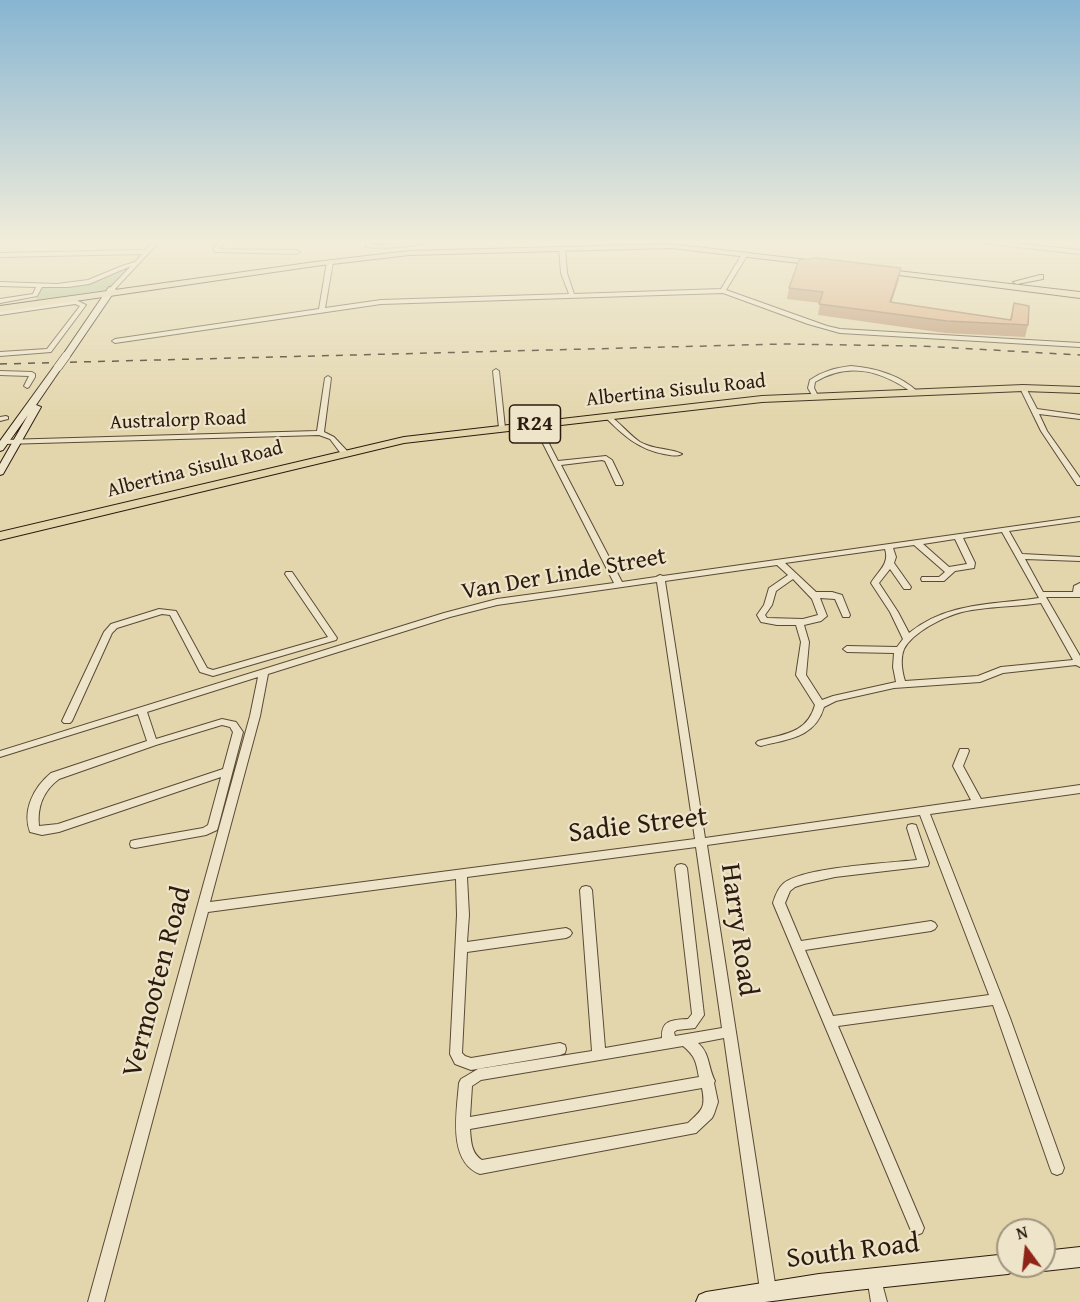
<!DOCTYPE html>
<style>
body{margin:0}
#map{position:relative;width:1080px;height:1302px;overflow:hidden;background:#e3d6ac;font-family:"Gentium Book Plus",serif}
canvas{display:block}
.north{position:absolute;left:996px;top:1218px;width:60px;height:60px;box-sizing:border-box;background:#ede4c9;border:2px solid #a0947e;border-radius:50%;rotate:345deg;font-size:16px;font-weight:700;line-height:24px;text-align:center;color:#2c1b0e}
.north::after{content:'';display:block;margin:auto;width:21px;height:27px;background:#8f2418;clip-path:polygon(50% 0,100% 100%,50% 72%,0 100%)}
</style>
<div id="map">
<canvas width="1080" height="1302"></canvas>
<div class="north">N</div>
</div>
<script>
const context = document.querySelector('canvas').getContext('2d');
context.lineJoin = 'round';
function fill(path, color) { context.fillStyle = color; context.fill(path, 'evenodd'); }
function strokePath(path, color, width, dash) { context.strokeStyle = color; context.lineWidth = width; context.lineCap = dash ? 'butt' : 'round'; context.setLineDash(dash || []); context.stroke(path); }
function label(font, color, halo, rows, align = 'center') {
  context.font = font + ' "Gentium Book Plus",serif'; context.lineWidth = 4.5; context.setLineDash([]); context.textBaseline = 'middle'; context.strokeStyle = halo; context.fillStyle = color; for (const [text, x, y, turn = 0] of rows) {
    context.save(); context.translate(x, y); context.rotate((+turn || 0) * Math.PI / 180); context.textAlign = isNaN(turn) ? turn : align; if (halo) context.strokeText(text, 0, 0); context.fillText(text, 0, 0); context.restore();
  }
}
const green = new Path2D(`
 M136 263 112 289 36 300 40 284C59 284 78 285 97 279 111 275 120 265 136 263Z`);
const street = new Path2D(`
 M154 241H160L114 290 109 289 131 266 89 284 68 287H42L37 296 0 303V299L33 294 36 287 0 286V282L57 284 88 280 122 266 135 262 142 254 0 257V253L145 250Z
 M220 241H226L219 249 297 250 300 252 297 254 215 252 213 248Z
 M369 241H432C420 247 380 249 366 247L365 246ZM373 243H398L384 245H372Z
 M977 241H993L1080 250V254L980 243Z
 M562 246 565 248 567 273 574 294 721 289 742 254 745 252 748 254 726 290 827 326 840 329 1080 343V347L840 333 808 324 723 293 381 304 115 343 112 341 115 339 319 309 327 262 330 260 333 262 325 308 381 300 569 294 561 273 559 248Z
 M76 300 86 305 51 352 0 356V352L47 349 80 306 75 304 0 315V311Z
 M851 366C875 368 900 375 918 392L913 393C882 371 849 361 815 382L814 388 818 396 815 398 813 397 808 388 810 380C823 371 835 368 851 366Z
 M496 369 499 371 505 428 502 430 499 428 493 371Z
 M0 371 32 372 35 374V377L29 387 27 388 24 386 29 376 0 375Z
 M328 376 331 378 324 432 334 437 349 453 345 455H342L330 439 319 435 4 444 0 442 4 440 317 431 325 378Z
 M1023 386 1026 388 1037 409 1080 415V419L1039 414 1047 431 1080 478V485H1077L1041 431 1020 388Z
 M607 414C619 421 628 434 640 442 654 450 670 448 682 454 676 457 670 455 664 454 638 449 623 435 605 417V415Z
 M6 416 8 417V419L0 421V417Z
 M536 422 539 424 558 461 606 456 612 460 623 483 622 485H616L605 461 602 460 561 465 622 582 656 577 660 575 663 576 1080 517V521L1009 531 1022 554 1080 557V561L1025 559 1043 592H1073L1074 586 1080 583V597H1046L1080 656V667L1076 665 1003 673 980 682 894 688 836 701 824 707C815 738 788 739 761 746L758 745 756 743 758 741C783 734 807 734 815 705L796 675 801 642 796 625H777L761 622 757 615 764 605 769 588 788 575 777 565 665 581 705 838 971 800 953 766 960 749H968L969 751 963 766 981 799 1080 785V793L930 814 1010 1018 1064 1168 1062 1173 1057 1175 1052 1173 1050 1168 993 1005 838 1026 924 1228 922 1233 917 1235 912 1233 773 903C775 896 778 888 784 883 805 867 888 863 917 860L907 828 908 825 912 824 916 825 929 863 928 866 835 877 804 884 795 887 790 891 785 903 801 941 931 921 935 923 937 926 935 929 931 931 805 950 833 1016 989 995 920 815 707 845 776 1290 773 1295 768 1298 763 1295 760 1290 724 1038 698 1043C710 1053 708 1068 715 1081L714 1083 718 1102 714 1114 712 1118 696 1133 480 1174C447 1161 457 1111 459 1083L461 1079 478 1069 592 1051 580 890 582 887 586 886 590 887 592 890 605 1048 662 1038C661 1020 672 1020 688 1019L692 1014 675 868 677 865 681 864 685 865 687 868 704 1015 695 1028 677 1030 674 1032 675 1036 722 1028 696 847 467 877 469 915 467 942 566 928 570 930 572 933 570 936 566 938 467 952 462 1053 465 1056 471 1058 560 1043 565 1045 566 1049 565 1053 560 1055 471 1070 455 1064 450 1054 457 915 456 879 208 912 104 1302H88L250 716 258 677 147 712 156 739 222 719 236 722 243 732 218 827 217 830 206 835 135 848 131 847 130 844 131 841 135 840 203 828 208 825 221 777 59 832 42 835 30 832C22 810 34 787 51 773L147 741 138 714 0 757V751L444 613 497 599 614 583 533 424ZM1002 532 1039 598C991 605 948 602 909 633L898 612 879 583 890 569 904 589H910L911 587 894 563 896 557 893 548 914 545 945 572 939 577H922L921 579 922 581H944L955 571 974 568 975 563 963 538ZM955 539 967 564 949 567 923 544ZM885 549C890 564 878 571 871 583L890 612 903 639 897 647 847 646 843 649 847 652 894 653 893 667 896 682 833 696 822 700 806 675 809 642 804 625 821 621 827 616 820 598 835 599 843 617H849L850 615 842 595 832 592H816L785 563ZM793 579 812 599 818 615 803 619 767 618 765 615 772 605 776 591ZM657 582 695 839 210 902 260 716 268 674 450 617 497 605ZM1041 603 1073 660 1001 667 978 676 905 681C902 671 900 659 904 649 913 632 943 617 962 612 988 606 1015 607 1041 603ZM222 725 230 727 233 732 223 769 58 824 39 826C37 807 43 791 59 779L156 745ZM683 1046C695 1056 696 1061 699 1077L470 1117 472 1086 481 1080ZM702 1088C706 1108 702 1110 688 1123L482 1160C471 1153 471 1141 470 1129Z
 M286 572H292L337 638 336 640 213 676 200 672 170 615 162 614 117 628 112 633 72 721 70 723H64L62 721 104 632 111 624 159 609 176 611 207 668 213 670 328 637 285 574Z
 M874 1270 879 1272 887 1302H871L867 1277 869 1272Z`);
const secondary = new Path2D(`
 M109 287 116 289 69 358H63L62 356Z
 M55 365 62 367 36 405 41 407 3 474 0 475V464L28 415 3 450 0 451V441Z
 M1080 1247V1267L1044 1271 1037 1268 1036 1266H1044V1251Z
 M1008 1254V1266H1017L1015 1271 1008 1274 857 1290 765 1302H696L699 1295 706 1292 819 1274Z`);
const primary = new Path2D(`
 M671 244 816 261 820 263 816 265 671 248 409 255 315 266 0 312V306L315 262 409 251Z
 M880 269 1080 292V298L883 273 879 271Z
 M1040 275H1043V279L1017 284 1013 282Z
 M1023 385 1080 387V393L1023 391 762 402 404 443 0 540V532L404 437 762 396Z`);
const rail = new Path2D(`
 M0 364 783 344 921 346 1080 355`);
const secondaryBridge = new Path2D(`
 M58 367 66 356`);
const wall = new Path2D(`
 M899 279 891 302 1010 320 1014 303 1028 325 1025 337 945 333 818 315 820 303 787 299 789 288Z`);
const shadedWall = new Path2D(`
 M901 268 899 279 888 313 890 302Z`);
const building = new Path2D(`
 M817 258 901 268 890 302 1011 320 1014 303 1029 306 1028 325 947 321 819 304 823 292 789 288 799 260Z`);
const farStreetnames = [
 ["Albertina Sisulu Road",676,391,-6],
 ["Australorp Road",178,421,-2],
 ["Albertina Sisulu Road",195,470,-14]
];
const shields = [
 [535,424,51]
];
const shieldNames = [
 ["R24",535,424]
];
const streetNames = [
 ["Van Der Linde Street",564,575,-10]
];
const nearStreetnames = [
 ["Sadie Street",638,826,-7],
 ["Harry Road",738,930,82],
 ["Vermooten Road",158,982,-75],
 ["South Road",853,1252,-7]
];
fill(green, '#aebf8e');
strokePath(street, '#5a4a36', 2);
strokePath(secondary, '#2c1b0e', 2);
strokePath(primary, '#2c1b0e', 2);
fill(street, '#ede4c9');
fill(secondary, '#ede4c9');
fill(primary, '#e3d6ac');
strokePath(rail, '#2c1b0e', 1.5, [7, 7]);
strokePath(secondaryBridge, '#2c1b0e', 9, []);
strokePath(secondaryBridge, '#ede4c9', 8);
fill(wall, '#bc9571');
fill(shadedWall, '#99795c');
fill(building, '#dbad83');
strokePath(building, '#99795c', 1.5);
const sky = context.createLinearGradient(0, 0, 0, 423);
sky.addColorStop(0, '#87b5d2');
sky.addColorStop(0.57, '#f2edda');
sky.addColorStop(1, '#f2edda00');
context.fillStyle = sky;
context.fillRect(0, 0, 1080, 423);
label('20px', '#2c1b0e', '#ede4c9', farStreetnames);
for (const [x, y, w] of shields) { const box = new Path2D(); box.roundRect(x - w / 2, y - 19, w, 38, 4.5); context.fillStyle = '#ede4c9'; context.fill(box); strokePath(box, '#2c1b0e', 1.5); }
label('bold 22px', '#2c1b0e', null, shieldNames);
label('24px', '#2c1b0e', '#ede4c9', streetNames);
label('28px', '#2c1b0e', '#ede4c9', nearStreetnames);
</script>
